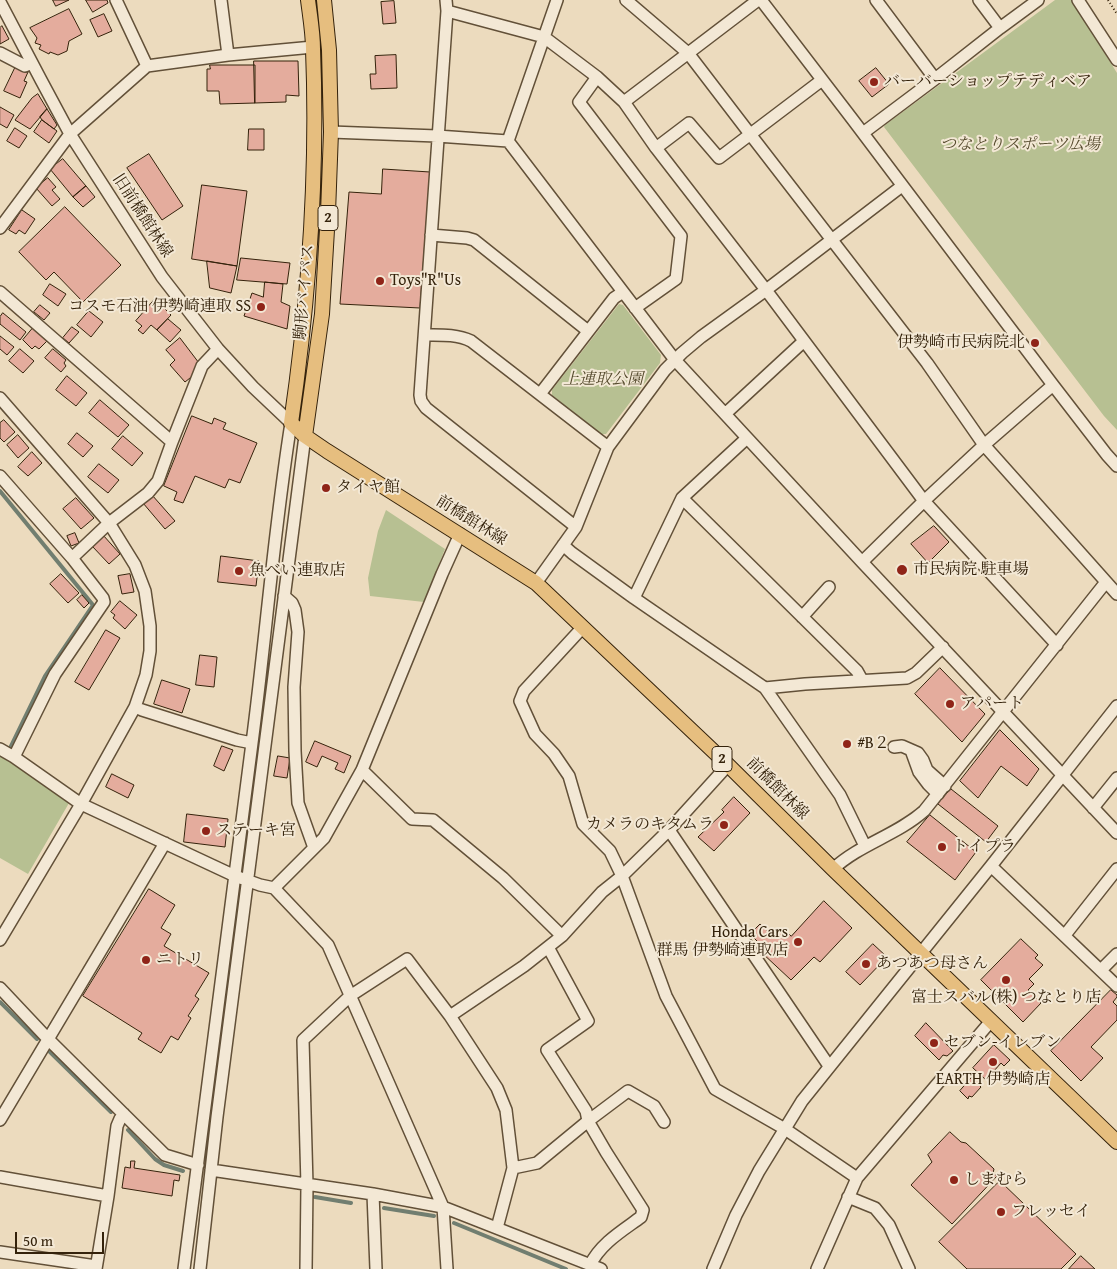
<!DOCTYPE html>
<meta charset="utf-8">
<style>
body{margin:0}
#map{position:relative;width:1117px;height:1269px;overflow:hidden;background:#ecdbbe;font-family:"Gentium Book Plus",serif}
canvas{display:block}
.scale{position:absolute;left:15px;top:1232px;width:89px;height:22px;box-sizing:border-box;border:2px solid #34220b;border-top:0;padding-left:6px;font-size:15px;line-height:18px;white-space:nowrap;color:#34220b;-webkit-text-stroke:4px #f3e8d5;paint-order:stroke}
</style>
<div id="map">
<canvas width="1117" height="1269"></canvas>
<div class="scale">50 m</div>
</div>
<script>
const context = document.querySelector('canvas').getContext('2d');
context.lineJoin = 'round';
function fill(path, color) { context.fillStyle = color; context.fill(path, 'evenodd'); }
function strokePath(path, color, width, dash) { context.strokeStyle = color; context.lineWidth = width; context.lineCap = dash ? 'butt' : 'round'; context.setLineDash(dash || []); context.stroke(path); }
function label(font, color, halo, rows, align = 'center') {
  context.font = font + ' "Gentium Book Plus","Noto Serif JP",serif'; context.lineWidth = 4; context.setLineDash([]); context.textBaseline = 'middle'; context.strokeStyle = halo; context.fillStyle = color; for (const [text, x, y, turn = 0] of rows) {
    context.save(); context.translate(x, y); context.rotate((+turn || 0) * Math.PI / 180); context.textAlign = isNaN(turn) ? turn : align; if (halo) context.strokeText(text, 0, 0); context.fillText(text, 0, 0); context.restore();
  }
}
const green = new Path2D(`
 M1055 0H1072L1117 73V430L1104 416 884 127 885 125Z
 M619 304 623 305 661 355 660 363 606 434H601L552 395V390Z
 M386 510 445 549 424 602 370 596 368 578 378 531Z
 M0 755 69 803 28 874 0 858Z`);
const stream = new Path2D(`
 M0 491 93 605 45 676 11 746
 M0 1002 37 1039
 M50 1052 111 1112
 M128 1130 155 1159 164 1165 183 1171
 M315 1197 351 1203
 M384 1208 434 1216
 M454 1223 566 1269`);
const building = new Path2D(`
 M53 0H69L56 6Z
 M86 0H107L108 3 93 12Z
 M394 1 396 23 383 24 381 2Z
 M69 9 82 34 69 41 67 51 58 55 50 52 49 54 39 49 41 45 35 43 37 38 30 28Z
 M104 14 112 31 98 37 90 20Z
 M2 26 9 39 0 44V28Z
 M396 55 397 88 371 89 370 74H376L375 56Z
 M254 61H298L299 96 286 95V102L255 103Z
 M210 65H255V103L220 104 219 91H207V69H210Z
 M16 66 28 72 24 81 27 82 20 98 4 91Z
 M876 68 889 84 872 97 859 81Z
 M38 94 47 109 30 129 15 120 32 98Z
 M0 107 14 115 7 128 0 124Z
 M47 109 57 125 54 129 42 120 40 117Z
 M42 120 57 131 49 143 34 132Z
 M15 128 27 136 19 148 7 141Z
 M249 129H264V150H248Z
 M149 154 183 206 162 220 127 168Z
 M63 159 86 186 73 197 50 169Z
 M383 169 430 172 420 308 340 304 349 192 381 194Z
 M48 178 56 187 52 190 60 199 52 206 36 188Z
 M202 185 247 191 237 266 192 259Z
 M86 186 95 197 83 207 73 197Z
 M65 207 121 265 83 302 54 272 46 280 19 252Z
 M22 210 35 219 25 234 19 230 16 234 9 230Z
 M241 258 290 263 287 284 237 280Z
 M207 261 237 266 231 293 210 288Z
 M265 282 283 284 281 302 290 306 287 329 244 316 252 293 263 297Z
 M50 284 66 294 58 306 43 295Z
 M156 298 164 306 163 307 171 315 157 330 151 325 143 334 138 330 142 326 136 321Z
 M40 305 50 313 44 320 34 312Z
 M89 311 103 322 91 337 77 325Z
 M3 313 26 332 20 340 0 324V317Z
 M168 319 181 330 170 342 157 330Z
 M72 327 79 332 69 343 63 338Z
 M33 328 47 341 39 349 35 346 32 349 23 340Z
 M0 336 14 347 7 355 0 349Z
 M180 338 199 363 195 374 185 382 170 365 175 360 166 350Z
 M20 349 34 361 23 373 9 361Z
 M53 349 66 360 64 363 66 366 61 372 45 358Z
 M67 376 87 393 76 406 56 390Z
 M100 400 129 425 118 437 89 413Z
 M192 416 212 424 214 418 226 423 223 429 257 443 240 483 229 479 225 488 195 476 183 503 174 500 177 492 164 486Z
 M4 420 15 432 4 442 0 438V423Z
 M77 433 93 446 83 457 68 444Z
 M18 435 29 448 18 458 7 445Z
 M123 436 143 453 132 466 112 449Z
 M32 452 42 463 28 476 18 467Z
 M99 464 119 480 108 493 88 477Z
 M152 495 175 521 165 529 143 503Z
 M76 498 94 518 81 529 63 509Z
 M934 526 949 542 928 563 911 544Z
 M75 533 79 543 71 546 67 536Z
 M103 535 120 554 109 564 92 546Z
 M221 556 259 561 256 586 218 582Z
 M61 574 79 593 68 603 50 584Z
 M130 574 134 592 122 594 118 576Z
 M82 595 89 603 84 608 77 600Z
 M120 601 137 615 125 629 113 618 115 615 111 612Z
 M106 630 120 638 89 690 75 682Z
 M200 655 217 657 214 687 196 685Z
 M940 668 985 714 962 742 915 694Z
 M162 680 190 689 182 713 154 704Z
 M1000 730 1039 769 1027 786 1001 766 978 798 960 781Z
 M315 741 351 756 344 773 335 769 338 763 322 756 317 767 306 762Z
 M222 746 233 750 224 771 214 766Z
 M278 756 290 758 287 778 274 776Z
 M112 774 134 785 128 798 106 787Z
 M951 789 998 826 986 842 938 804Z
 M734 797 750 813 714 851 698 837 724 812 722 810Z
 M187 814 228 819 225 847 184 842Z
 M930 815 976 852 955 880 907 842Z
 M149 889 175 905 161 928 171 934 164 946 209 973 195 996 199 999 188 1016 191 1018 178 1040 171 1036 161 1053 138 1039 142 1033 83 996Z
 M824 901 852 928 820 962 814 957 791 980 761 952 763 947 750 934 760 924 774 937 783 928 791 936Z
 M1021 939 1038 955 1035 958 1043 965 1029 979 1034 984 1028 990 1041 1003 1023 1022 981 980Z
 M873 944 887 957 860 985 846 972Z
 M1111 990 1117 995V997L1113 1002 1117 1006V1020L1091 1047 1103 1058 1081 1081 1051 1051Z
 M926 1023 953 1051 947 1056 943 1055 939 1060 915 1036Z
 M994 1045 1010 1060 1004 1066 1001 1063 986 1080 973 1068Z
 M974 1075 982 1083 980 1086 981 1087 972 1097 969 1096 968 1099 960 1091Z
 M950 1132 961 1142 966 1143 994 1169 993 1173 997 1176 952 1224 911 1185 932 1162 928 1155Z
 M131 1161H135L134 1168 180 1175 179 1181 174 1180 172 1196 122 1188 125 1167 130 1168Z
 M1000 1181 1076 1254 1061 1269H967L939 1242Z
 M1081 1256 1095 1269H1069Z`);
const path = new Path2D(`
 M1108 0 1117 14`);
const minor = new Path2D(`
 M116 0 147 66
 M221 0 228 55
 M446 0 447 11 420 395 421 401 426 408 576 527
 M626 0 688 53 750 134 927 363 984 445 1117 594
 M761 0 853 120 1053 385 1107 455 1117 466
 M876 0 935 79
 M979 0 1000 28
 M1078 0 1117 60
 M0 2 41 80 70 134 162 277 218 349 253 387 291 423C274 529 266 636 252 743L184 1269
 M447 11 544 37 597 77 624 102 656 148 766 290 924 501 1057 645
 M0 53 25 66 32 63
 M597 77 579 102 681 236 676 279 635 308
 M624 102 758 0
 M331 132 437 136 508 141 675 360 862 562 1117 833
 M863 133 935 79 1000 28 1038 0
 M508 141 557 0
 M656 148 689 123 719 158 822 80
 M0 228 70 134 147 66 228 55 313 47
 M431 235 467 238 474 240 588 331
 M0 292 172 442
 M425 335C440 335 457 334 471 341L608 447
 M540 394 614 298 623 292
 M0 398 109 523 135 565 145 591 150 626V651L146 675 135 707 81 804 0 940
 M725 414 804 341
 M0 476 72 558 103 598 104 602 55 674 14 757
 M682 498 857 671 862 680
 M563 545 572 553 634 598 765 688 840 795 865 846
 M72 558 109 523 148 493 158 481 172 442 202 366 218 349
 M862 562 924 501 984 445 1053 385
 M536 583 576 527 608 447 665 370 682 353 701 337 766 290 902 186
 M284 596 292 603 295 610 298 632 294 687 295 751 298 803 314 848
 M634 598 682 498 747 438
 M802 617 829 587
 M583 627 524 691 520 701 535 734 554 754 569 776 583 824 610 851 622 876 666 996 715 1089 785 1129 857 1178
 M765 688 805 684 907 678 916 673 943 647
 M135 707 142 710 237 740 252 743
 M894 747 902 746 918 753 923 760 927 770 945 786
 M0 749 14 757 81 804 235 876 260 885 274 888 328 945 443 1207 447 1269
 M911 750 919 772 928 784 938 794
 M362 770 412 819 433 820 503 878 562 936
 M1093 808 1117 778
 M669 830 829 1066
 M991 866 1117 986
 M833 869C860 844 897 835 924 811L1106 582
 M274 888 324 838 362 770 442 574 460 534
 M1065 935 1117 869
 M548 947 588 1021 547 1050 586 1111 588 1121 606 1152 643 1210 641 1217C622 1231 601 1243 590 1265
 M1101 970 1117 954
 M0 988 48 1039 165 1155 198 1165
 M450 1016 524 966 562 936 602 892 622 876 669 830 728 765
 M0 1120 165 843
 M513 1168 537 1163 588 1121 628 1091 654 1106 664 1122
 M211 1170 373 1194 443 1207 601 1269
 M0 1177 108 1196
 M373 1194 376 1269
 M848 1197 875 1208 889 1225 909 1269
 M0 1252 96 1266
 M96 1269 108 1196 117 1126 120 1119 124 1114
 M200 1269 217 1117 305 436
 M306 1269 307 1185 303 1040 350 996 407 959 450 1016 497 1088 506 1110 513 1168 497 1228
 M713 1269 736 1215 759 1171 802 1101 991 866 1117 706
 M817 1269 857 1178 991 1021`);
const major = new Path2D(`
 M308 0C310 16 313 33 313 49 318 174 309 299 291 423L305 436 327 451 536 583 728 765 833 869 1117 1142
 M305 436 322 314 328 213 331 132 329 50 324 0`);
const markers = [
 [874,82,5,"#8f2418"],
 [380,281,5,"#8f2418"],
 [261,307,5,"#8f2418"],
 [1035,343,5,"#8f2418"],
 [326,488,5,"#8f2418"],
 [902,570,6,"#8f2418"],
 [239,571,5,"#8f2418"],
 [950,704,5,"#8f2418"],
 [847,744,5,"#8f2418"],
 [724,825,5,"#8f2418"],
 [206,831,5,"#8f2418"],
 [942,847,5,"#8f2418"],
 [798,942,5,"#8f2418"],
 [146,960,5,"#8f2418"],
 [866,964,5,"#8f2418"],
 [1006,980,5,"#8f2418"],
 [934,1043,5,"#8f2418"],
 [993,1062,5,"#8f2418"],
 [954,1180,5,"#8f2418"],
 [1001,1212,5,"#8f2418"]
];
const shields = [
 [328,218,20],
 [722,759,20]
];
const shieldNames = [
 ["2",328,218],
 ["2",722,759]
];
const poiNames = [
 ["バーバーショップテディベア",884,82],
 ["Toys\"R\"Us",390,281],
 ["コスモ石油 伊勢崎連取 SS",251,307,"right"],
 ["伊勢崎市民病院北",1025,343,"right"],
 ["タイヤ館",336,488],
 ["市民病院 駐車場",913,570],
 ["魚べい連取店",249,571],
 ["アパート",960,704],
 ["#B２",857,744],
 ["カメラのキタムラ",714,825,"right"],
 ["ステーキ宮",216,831],
 ["トイプラ",952,847],
 ["Honda Cars",788,933,"right"],
 ["群馬 伊勢崎連取店",788,951,"right"],
 ["ニトリ",156,960],
 ["あつあつ母さん",876,964],
 ["富士スバル(株) つなとり店",1006,998,"center"],
 ["セブン-イレブン",944,1043],
 ["EARTH 伊勢崎店",993,1080,"center"],
 ["しまむら",964,1180],
 ["フレッセイ",1011,1212]
];
const parkNames = [
 ["つなとりスポーツ広場",1020,145],
 ["上連取公園",603,380]
];
const streetNames = [
 ["旧前橋館林線",142,216,57],
 ["駒形バイパス",305,292,-85],
 ["前橋館林線",471,521,32],
 ["前橋館林線",777,789,45]
];
fill(green, '#b7c092');
strokePath(stream, '#717e70', 4);
fill(building, '#e4ac9d');
strokePath(building, '#34220b', 1);
strokePath(minor, '#625038', 14);
strokePath(major, '#34220b', 16);
strokePath(path, '#34220b', 2, [1, 2.5]);
strokePath(minor, '#f3e8d5', 11);
strokePath(major, '#e6be7f', 14);
for (const [x, y, r, color] of markers) { const dot = new Path2D(); dot.arc(x, y, r, 0, 2 * Math.PI); context.fillStyle = color; context.fill(dot); strokePath(dot, '#f3e8d5', 2); }
for (const [x, y, w] of shields) { const box = new Path2D(); box.roundRect(x - w / 2, y - 12.5, w, 25, 4); context.fillStyle = '#f3e8d5'; context.fill(box); strokePath(box, '#34220b', 1); }
label('bold 15px', '#34220b', null, shieldNames);
label('16px', '#34220b', '#f3e8d5', poiNames, 'left');
label('italic 16px', '#554a2d', '#f3e8d5', parkNames);
label('16px', '#34220b', '#f3e8d5', streetNames);
</script>
